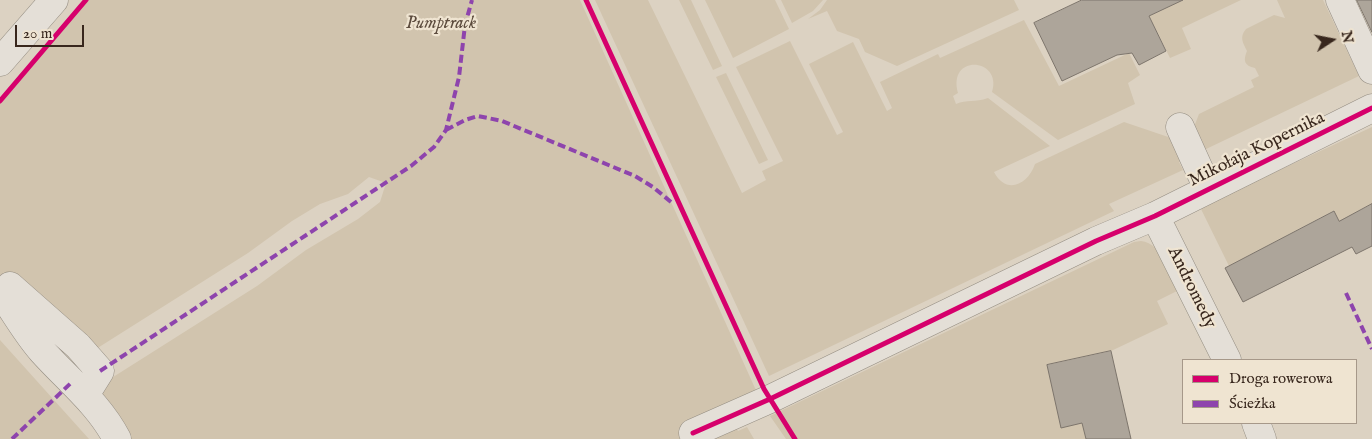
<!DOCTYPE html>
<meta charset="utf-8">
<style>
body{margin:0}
#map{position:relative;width:1372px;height:439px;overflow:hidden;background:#dcd2c2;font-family:"IM FELL English",serif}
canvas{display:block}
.legend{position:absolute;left:1182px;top:359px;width:175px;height:65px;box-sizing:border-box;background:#efe4d1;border:1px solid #a69889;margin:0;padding:6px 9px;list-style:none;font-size:15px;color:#38271d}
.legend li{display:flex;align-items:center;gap:10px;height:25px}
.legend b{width:25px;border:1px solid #a69889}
.north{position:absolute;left:1307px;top:15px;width:50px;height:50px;-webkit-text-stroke:4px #efe4d1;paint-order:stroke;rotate:79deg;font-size:14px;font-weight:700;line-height:20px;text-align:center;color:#38271d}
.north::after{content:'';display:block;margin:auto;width:18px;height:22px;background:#38271d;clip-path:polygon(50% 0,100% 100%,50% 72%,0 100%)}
.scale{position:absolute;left:15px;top:25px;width:69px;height:22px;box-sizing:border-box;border:2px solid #38271d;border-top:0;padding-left:6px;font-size:15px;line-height:18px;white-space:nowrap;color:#38271d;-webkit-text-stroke:4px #efe4d1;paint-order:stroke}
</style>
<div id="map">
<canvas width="1372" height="439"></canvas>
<ul class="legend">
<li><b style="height:6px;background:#d6006c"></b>Droga rowerowa</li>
<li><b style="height:6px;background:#8e44ad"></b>Ścieżka</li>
</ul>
<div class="north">N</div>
<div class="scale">20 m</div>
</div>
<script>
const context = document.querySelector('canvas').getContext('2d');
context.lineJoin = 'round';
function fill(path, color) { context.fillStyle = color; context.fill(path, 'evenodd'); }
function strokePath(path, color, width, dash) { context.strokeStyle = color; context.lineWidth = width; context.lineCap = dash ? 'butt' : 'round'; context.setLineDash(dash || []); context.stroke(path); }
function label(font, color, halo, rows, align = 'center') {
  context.font = font + ' "IM FELL English",serif'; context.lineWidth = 4.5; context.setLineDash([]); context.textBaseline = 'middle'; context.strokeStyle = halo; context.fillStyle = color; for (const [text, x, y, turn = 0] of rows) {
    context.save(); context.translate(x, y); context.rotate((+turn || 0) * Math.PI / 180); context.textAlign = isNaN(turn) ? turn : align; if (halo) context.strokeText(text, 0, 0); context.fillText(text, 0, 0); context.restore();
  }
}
const green = new Path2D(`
 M86 0H580L759 397 728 411 738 431 747 427 754 439H130L102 395 103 389 110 379 257 286 306 250 358 219 380 202 386 183 369 177 348 194 320 204 292 221 248 253 96 349 72 355 59 352 0 293V101Z
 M595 0H648L742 193 766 180 762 171 783 161 736 67 790 41 837 135 843 132 809 64 853 42 887 111 892 108 880 82 938 54 940 58 1024 20 1059 86 1129 53 1140 75 1128 83 1135 104 1058 140 992 92C1003 58 947 53 958 93L953 96 956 104C967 99 975 103 988 98L1050 146 994 172C1006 195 1028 185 1035 164L1124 122 1180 141 1190 157 1179 162 1183 170 1109 204 1114 211 769 376Z
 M679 0H691L722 66 713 70Z
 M705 0H775L789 29 733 58Z
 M781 0H823L813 11 792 23Z
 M827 0H1014L1019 10 897 66 865 52 859 39 837 31 827 11 808 19 820 10Z
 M1183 0H1241L1182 28 1191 49 1170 58 1149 16Z
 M1277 0H1323L1359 76 1204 150 1194 127 1199 114 1254 87 1251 80 1259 76 1255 68C1244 66 1243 60 1247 51 1243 43 1239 37 1246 29L1274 15 1285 18Z
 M726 73 768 160 759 164 716 77Z
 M1372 127V204L1339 221 1333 211 1229 266 1200 207Z
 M1141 241C1163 244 1171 273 1177 291L1157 301 1168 324 1111 351 1047 365 1082 423 1086 439H786L770 416 1134 242Z
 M0 340 89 439H0Z`);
const building = new Path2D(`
 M1082 0H1183L1149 16 1166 51 1139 65 1132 53 1117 55 1062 81 1034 23Z
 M1357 0H1372V32Z
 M1372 204V246L1356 254 1352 247 1243 302 1225 268 1334 211 1339 221Z
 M1111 351 1131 439H1086L1082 423 1061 428 1047 365Z`);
const minor = new Path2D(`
 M1340 0 1372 70
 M0 62 54 0
 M1180 127 1208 189
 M1155 216 1227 360
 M10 286 78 346 100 371 85 395
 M0 291C14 311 26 333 42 351 68 380 99 404 117 439
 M1256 423 1262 439
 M693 433 770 399 1096 241 1155 216 1372 108`);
const quiet = new Path2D(`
 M446 130 465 120 478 116 502 121 635 176 653 187 671 202
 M1346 293 1372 349
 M100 371 411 166 434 147 446 130 459 77 465 25 472 0
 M12 439 72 382`);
const cycleway = new Path2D(`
 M586 0 764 389 795 439
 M0 101 86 0
 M693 433 770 399 1096 241 1155 216 1372 108`);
const parkNames = [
 ["Pumptrack",441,24]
];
const streetNames = [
 ["Mikołaja Kopernika",1257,150,-26],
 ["Andromedy",1191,288,64]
];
fill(green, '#d1c4ae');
fill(building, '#ada59a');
strokePath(building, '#7d756c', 1);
strokePath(minor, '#948d82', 29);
strokePath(minor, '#e4dfd7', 28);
strokePath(quiet, '#8e44ad', 4, [8, 4]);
strokePath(cycleway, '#d6006c', 5);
label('italic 18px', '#5c4b3d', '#efe4d1', parkNames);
label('18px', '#38271d', '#efe4d1', streetNames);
</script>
